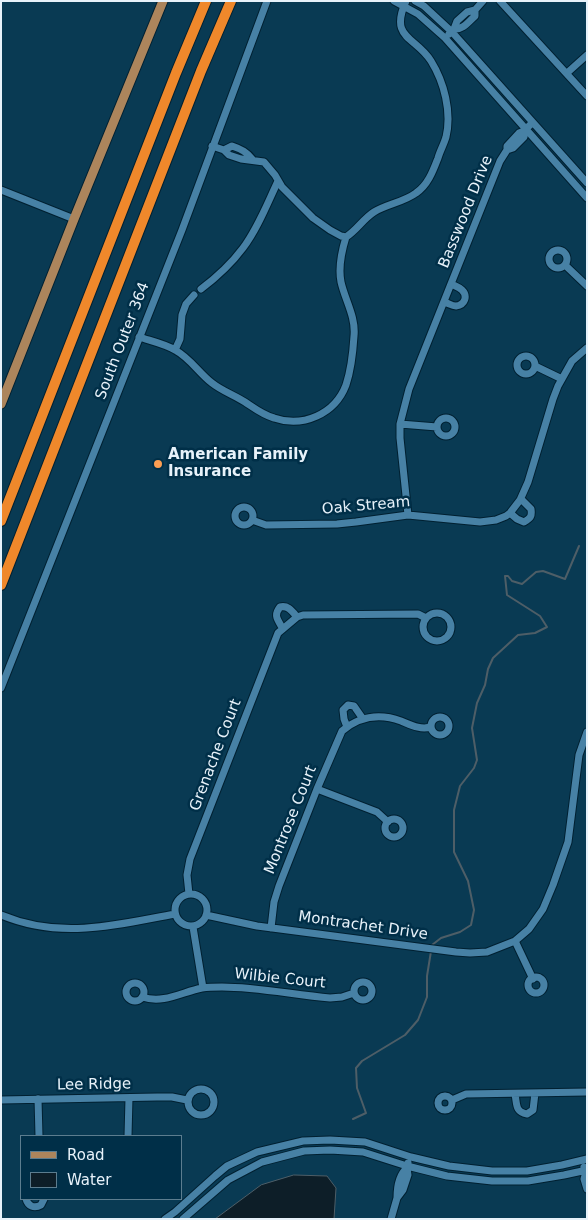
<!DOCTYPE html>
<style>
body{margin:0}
#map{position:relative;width:588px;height:1220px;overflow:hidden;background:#093a53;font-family:"DejaVu Sans",sans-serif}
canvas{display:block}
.frame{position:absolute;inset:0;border:2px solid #e7f2fa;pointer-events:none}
.legend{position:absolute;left:20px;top:1135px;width:162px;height:65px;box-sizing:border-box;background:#002f48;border:1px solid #5c7d8f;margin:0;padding:6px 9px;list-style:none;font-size:15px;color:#e7f2fa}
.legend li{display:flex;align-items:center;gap:10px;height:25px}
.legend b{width:25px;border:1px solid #5c7d8f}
</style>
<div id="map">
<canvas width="588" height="1220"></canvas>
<div class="frame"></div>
<ul class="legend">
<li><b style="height:6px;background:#ac855c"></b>Road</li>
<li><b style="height:14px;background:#0d1e28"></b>Water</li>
</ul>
</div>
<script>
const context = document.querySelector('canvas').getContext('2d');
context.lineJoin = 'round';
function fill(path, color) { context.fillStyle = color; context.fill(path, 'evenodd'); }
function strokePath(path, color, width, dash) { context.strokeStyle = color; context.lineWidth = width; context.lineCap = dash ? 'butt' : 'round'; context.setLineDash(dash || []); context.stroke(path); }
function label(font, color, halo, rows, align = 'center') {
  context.font = font + ' "DejaVu Sans",sans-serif'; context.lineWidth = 5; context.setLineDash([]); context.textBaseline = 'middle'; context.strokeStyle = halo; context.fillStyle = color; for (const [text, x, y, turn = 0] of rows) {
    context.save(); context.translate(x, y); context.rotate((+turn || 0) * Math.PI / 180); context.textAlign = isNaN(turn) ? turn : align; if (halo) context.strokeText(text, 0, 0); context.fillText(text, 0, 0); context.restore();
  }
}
const water = new Path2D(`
 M294 1175 327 1176 336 1188 334 1219H215L261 1185Z`);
const stream = new Path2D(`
 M353 1119 366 1113 357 1088 356 1068 362 1061 405 1035 418 1020 427 997V976L432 945 441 938 460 932 471 925 474 910 468 881 454 852V810L460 786 474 768 477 760 472 728 477 703 485 685 488 669 493 658 518 635 535 633 547 627 540 616 507 595 505 576H508L512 581 522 584 536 572 543 571 565 579 579 546`);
const minor = new Path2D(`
 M394 1 418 14 445 38 587 198
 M415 1 424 6 452 32 587 183
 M500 1 587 96
 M454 29C463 30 468 22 475 16V10
 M449 34 454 29 457 21 467 12 475 10 483 1
 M567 73 587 55
 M212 146 224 150 229 155 241 159 264 162 275 175 282 187 313 218 330 230 341 236 346 237C357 230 363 219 374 212 387 204 404 202 416 193 428 185 433 171 438 158 440 151 444 144 446 137 452 112 444 82 431 61 415 36 389 39 406 1
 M224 150 232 146C241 149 247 152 253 160
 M507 150 513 148 524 137V131
 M1 190 74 219
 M549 259a9 9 0 1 1 18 0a9 9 0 1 1-18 0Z
 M565 265 587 286
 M201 289C217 277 231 264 243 248 258 228 267 204 278 181
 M444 302C448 303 452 306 456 306 465 305 468 296 462 290 459 287 455 286 451 284
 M139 337C151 341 165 344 175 350 190 358 199 373 212 383 222 391 234 395 245 402 254 408 263 415 274 418 303 428 335 414 346 385 351 370 353 352 354 336 356 317 345 300 341 282 338 267 342 250 346 237
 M175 350 180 339 182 315 186 304 194 295
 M517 365a9 9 0 1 1 18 0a9 9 0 1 1-18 0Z
 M535 366 562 379
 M437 427a9 9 0 1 1 18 0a9 9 0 1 1-18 0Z
 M400 424 437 427
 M235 516a9 9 0 1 1 18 0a9 9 0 1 1-18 0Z
 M510 513 517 519 524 522C531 518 532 516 531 509L521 499
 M408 515 400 438V424L409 389 500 161 507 150V146L519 133 524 131 532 123
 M252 520 266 525 337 524 356 522 408 515 480 522 496 520 506 516 510 513 520 500 528 482 553 399 558 386 572 361 587 348
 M423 627a14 14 0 1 1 28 0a14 14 0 1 1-28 0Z
 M283 629C278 620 273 616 280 607 288 605 292 611 297 617
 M1 688 182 230 267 1
 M431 726a9 9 0 1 1 18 0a9 9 0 1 1-18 0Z
 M347 727 344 719 343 710 348 705 354 706 363 719
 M317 789 377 812 388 822
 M385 828a9 9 0 1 1 18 0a9 9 0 1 1-18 0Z
 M175 910a16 16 0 1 1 32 0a16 16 0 1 1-32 0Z
 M189 894 187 875 190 859 278 633 297 617 303 615 418 614 426 618
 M1 915C61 940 114 925 175 914
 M206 915 257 926 456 952 470 953 487 952 515 941 529 929 543 909 553 885 568 842 579 755 587 732
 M193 927 203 988
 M271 928 274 902 279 886 317 789 342 731C360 716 379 713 401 721 411 725 420 730 431 727
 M515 941 533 979
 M528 985a8 8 0 1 1 16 0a8 8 0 1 1-16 0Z
 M354 991a9 9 0 1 1 18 0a9 9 0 1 1-18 0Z
 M126 992a9 9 0 1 1 18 0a9 9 0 1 1-18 0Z
 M142 997C164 1004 182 992 202 988 209 987 216 987 222 987 258 987 294 995 330 998L342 997 354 993
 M188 1102a13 13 0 1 1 26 0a13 13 0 1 1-26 0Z
 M515 1094C517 1104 515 1112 527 1114L533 1110 535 1093
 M438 1103a7 7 0 1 1 14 0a7 7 0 1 1-14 0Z
 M38 1099 39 1136
 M1 1100 157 1097H172L187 1100
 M452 1100 466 1094 587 1092
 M128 1136 129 1098
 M584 1167 586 1172 584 1179 587 1189
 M397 1198C397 1188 399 1175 407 1168
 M26 1199C28 1206 34 1209 41 1205L44 1199
 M165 1219 175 1212 215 1176 227 1166 257 1152 303 1141 330 1140 365 1142 411 1157 449 1166 492 1171H527L562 1165 587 1159
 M183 1219 228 1180 262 1162 304 1151 330 1150 363 1152 407 1166 447 1176 492 1181H528L564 1175 587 1170
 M391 1219 397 1198 403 1190 408 1175 407 1168 408 1163`);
const major = new Path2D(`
 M1 404 74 219 163 1`);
const highway = new Path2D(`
 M1 521 176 73 206 1
 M1 585 201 71 231 1`);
const markers = [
 [158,464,5,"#fc9e52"]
];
const streetNames = [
 ["Basswood Drive",466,212,-68],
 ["South Outer 364",123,341,-69],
 ["Oak Stream",366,506,-5],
 ["Grenache Court",216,755,-69],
 ["Montrose Court",291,820,-68],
 ["Montrachet Drive",363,926,8],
 ["Wilbie Court",280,979,6],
 ["Lee Ridge",94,1085,-1]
];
const poiNames = [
 ["American Family",168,455],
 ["Insurance",168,472]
];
fill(water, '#0d1e28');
strokePath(water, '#4e5e67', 1);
strokePath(stream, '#4e5e67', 2);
strokePath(minor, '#012031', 9);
strokePath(major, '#012031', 11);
strokePath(highway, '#012031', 12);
strokePath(minor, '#4781a5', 7);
strokePath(major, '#ac855c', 9);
strokePath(highway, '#ef882b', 10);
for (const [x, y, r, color] of markers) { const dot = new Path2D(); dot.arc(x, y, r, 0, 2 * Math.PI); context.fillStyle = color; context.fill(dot); strokePath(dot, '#002f48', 2); }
label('15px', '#e7f2fa', '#002f48', streetNames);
label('bold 15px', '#e7f2fa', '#002f48', poiNames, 'left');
</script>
